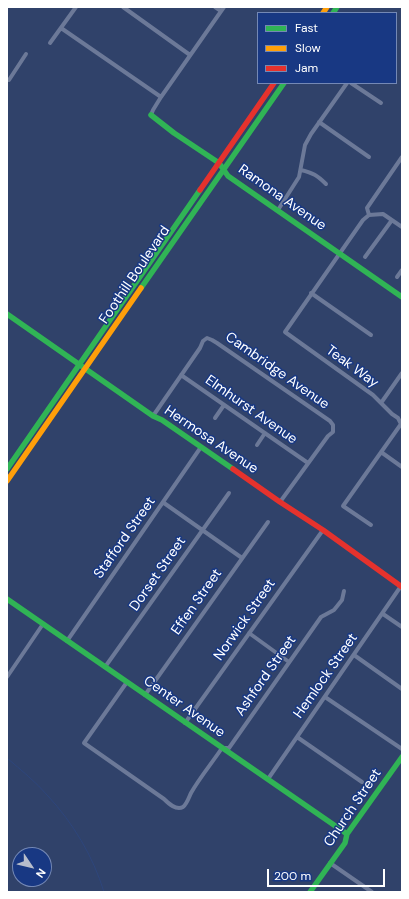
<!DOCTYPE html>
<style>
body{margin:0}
#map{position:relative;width:409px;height:899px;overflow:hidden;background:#30426a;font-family:"DM Sans",sans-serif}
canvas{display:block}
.frame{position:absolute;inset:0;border:8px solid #fff;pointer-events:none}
.legend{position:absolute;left:257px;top:12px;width:140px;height:72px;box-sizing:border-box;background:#183883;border:1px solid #7488b5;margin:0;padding:5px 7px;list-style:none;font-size:12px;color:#fff}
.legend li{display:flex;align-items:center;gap:8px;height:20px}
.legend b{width:20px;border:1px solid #7488b5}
.north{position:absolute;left:12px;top:847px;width:40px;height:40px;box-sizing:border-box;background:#183883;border:1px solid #7488b5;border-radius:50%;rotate:125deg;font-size:11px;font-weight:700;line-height:16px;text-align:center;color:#fff}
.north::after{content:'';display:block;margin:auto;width:14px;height:18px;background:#b7bdcb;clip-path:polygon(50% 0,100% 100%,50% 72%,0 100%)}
.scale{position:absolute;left:267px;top:869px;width:118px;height:18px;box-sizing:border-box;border:2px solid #fff;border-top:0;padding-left:5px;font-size:12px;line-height:14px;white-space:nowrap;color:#fff;-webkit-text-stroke:3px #183883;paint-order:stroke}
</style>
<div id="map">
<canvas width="409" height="899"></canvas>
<div class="frame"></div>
<ul class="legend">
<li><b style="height:5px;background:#30b455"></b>Fast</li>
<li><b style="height:5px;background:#ff9f0a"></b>Slow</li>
<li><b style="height:5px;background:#e5322d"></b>Jam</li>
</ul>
<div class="north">N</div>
<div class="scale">200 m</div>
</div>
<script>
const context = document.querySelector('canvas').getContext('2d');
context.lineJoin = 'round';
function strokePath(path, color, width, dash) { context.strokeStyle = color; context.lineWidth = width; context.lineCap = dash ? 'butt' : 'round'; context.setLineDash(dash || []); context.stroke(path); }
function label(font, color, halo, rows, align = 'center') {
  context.font = font + ' "DM Sans",sans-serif'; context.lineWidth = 3; context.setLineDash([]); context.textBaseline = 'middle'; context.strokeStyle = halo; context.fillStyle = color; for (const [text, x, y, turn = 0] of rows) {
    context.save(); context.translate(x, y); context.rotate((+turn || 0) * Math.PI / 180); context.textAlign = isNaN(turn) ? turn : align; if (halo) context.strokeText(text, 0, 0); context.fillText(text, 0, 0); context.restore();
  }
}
const stream = new Path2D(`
 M7 758C21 770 36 782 48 796 73 823 93 856 104 892`);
const street = new Path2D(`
 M123 7 190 55
 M215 7 221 11
 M61 28 161 97
 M50 43 76 7
 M9 80 26 54
 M351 83 381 103
 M151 115 153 110 161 97 224 7
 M319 122 369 157
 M301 170C313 173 317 175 326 184
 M278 210 299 177 305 145 311 134 347 83
 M369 215 363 220 285 332 373 395 392 414 398 418 401 424 343 506 371 525
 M369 215 367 208 402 157
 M369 215 383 214 402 227
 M365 257 392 220
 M397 277 402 270
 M311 293 371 335
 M181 375 308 463
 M381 403 402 373
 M153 416 200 348 203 341 207 338 212 340 217 343 330 421 333 425V432L328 436 280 502
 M215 418 224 405
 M257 445 265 433
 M381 452 402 467
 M164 503 242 558
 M383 614 402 627
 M249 633 289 662
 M67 641 201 447
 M354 655 402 689
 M105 667 229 493
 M7 677 43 624
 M127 682 84 743 164 799C168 803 176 811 183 807 187 804 189 797 191 793 200 777 212 763 222 748H229L321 617 334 610 342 600 344 591
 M145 695 268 522
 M325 697 402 749
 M185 723 323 530
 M297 737 362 782
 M268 779 401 586
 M330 863 372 892`);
const fast = new Path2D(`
 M333 13 337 7
 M151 115 174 133 219 163 228 176 402 297
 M141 288 284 83
 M7 314 153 416 162 420 233 469
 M7 469 200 190
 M7 599 347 834
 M310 892 345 843 347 834 402 757`);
const slow = new Path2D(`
 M323 13 327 7
 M7 481 141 288`);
const jam = new Path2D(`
 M200 190 274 83
 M233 469 280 502 323 530 402 587`);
const streetNames = [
 ["Ramona Avenue",282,198,35],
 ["Foothill Boulevard",135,275,-56],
 ["Teak Way",352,367,36],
 ["Cambridge Avenue",277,371,35],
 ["Elmhurst Avenue",251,410,35],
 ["Hermosa Avenue",211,440,34],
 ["Stafford Street",125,538,-55],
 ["Dorset Street",158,574,-55],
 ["Effen Street",197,602,-55],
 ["Norwick Street",245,620,-55],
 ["Ashford Street",266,676,-55],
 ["Hemlock Street",326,676,-55],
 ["Center Avenue",184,707,35],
 ["Church Street",353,808,-56]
];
strokePath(stream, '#2e467c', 1);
strokePath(street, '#6c7998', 4);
strokePath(fast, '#30b455', 5.5);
strokePath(slow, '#ff9f0a', 5.5);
strokePath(jam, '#e5322d', 5.5);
label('14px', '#fff', '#183883', streetNames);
</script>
